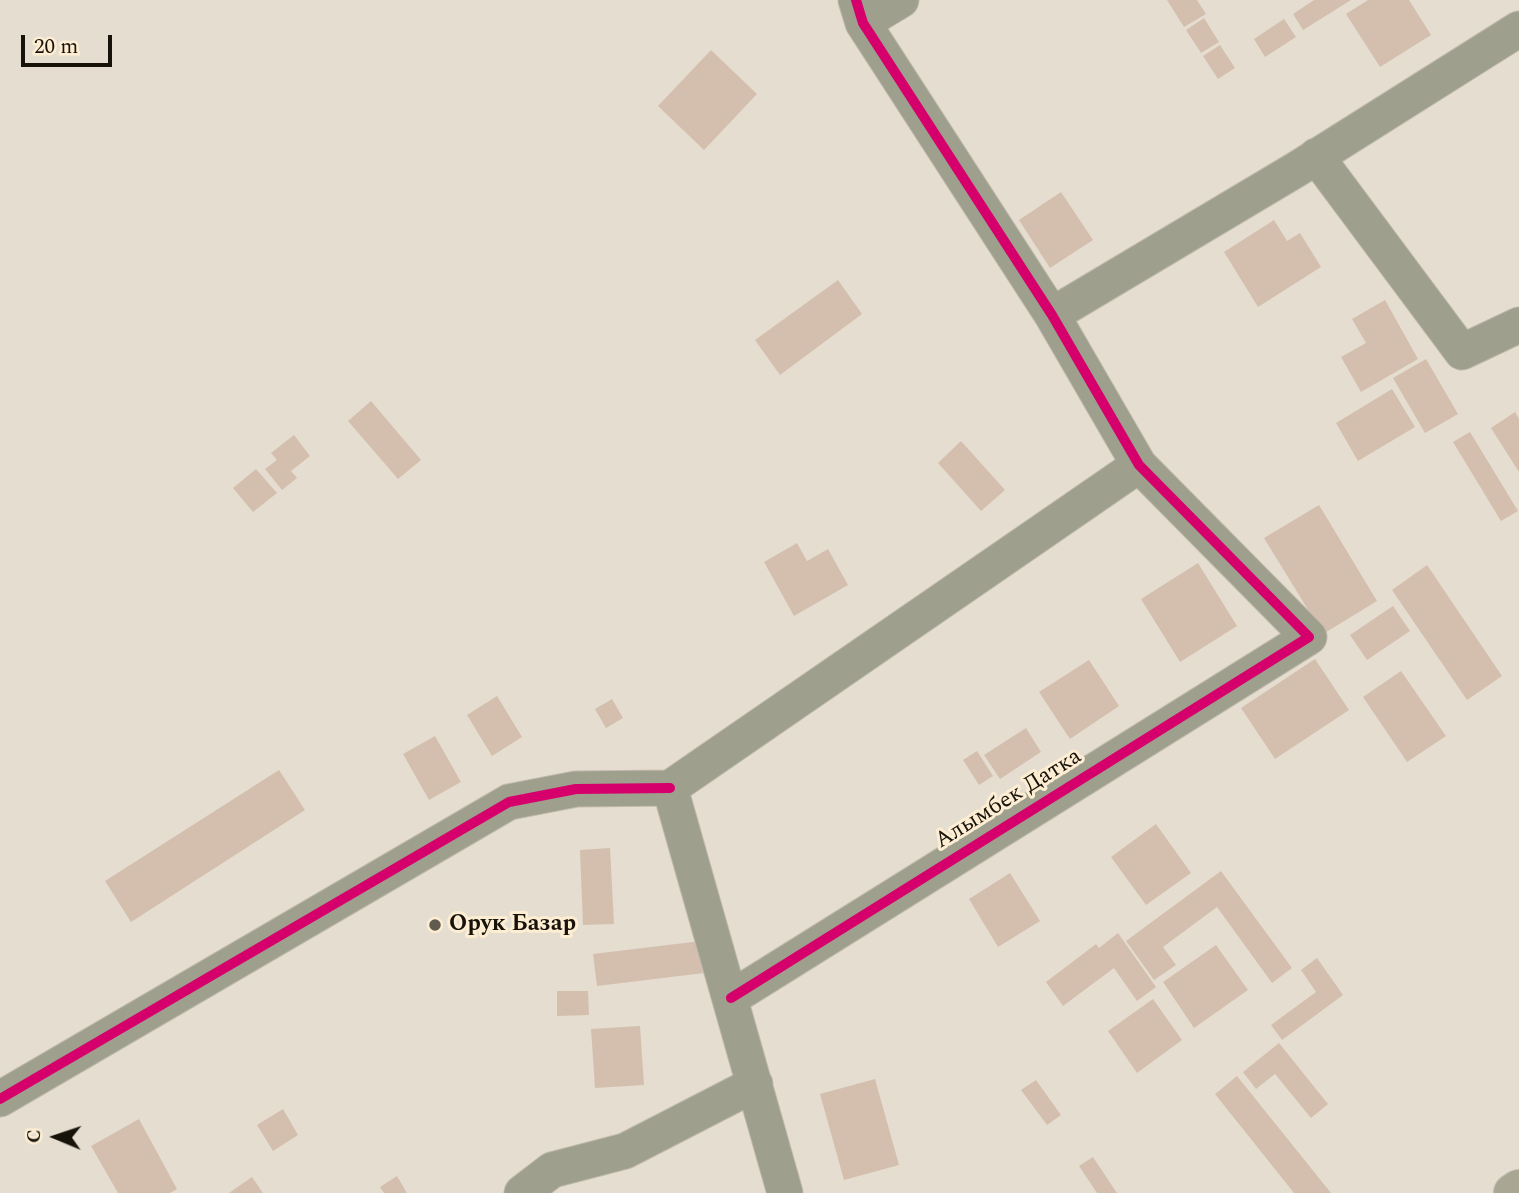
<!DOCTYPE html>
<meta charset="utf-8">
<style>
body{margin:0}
#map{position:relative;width:1519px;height:1193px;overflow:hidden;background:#e5ddcf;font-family:Spectral,serif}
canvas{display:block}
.north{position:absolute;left:21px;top:1102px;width:70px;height:70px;-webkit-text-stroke:5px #fcedd3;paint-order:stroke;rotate:272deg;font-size:19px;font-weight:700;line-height:28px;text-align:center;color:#18130a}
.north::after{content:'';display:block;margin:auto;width:24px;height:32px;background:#18130a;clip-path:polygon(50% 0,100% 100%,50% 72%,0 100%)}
.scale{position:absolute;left:21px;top:35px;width:91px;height:32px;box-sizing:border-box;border:4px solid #18130a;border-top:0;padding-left:9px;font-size:21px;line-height:24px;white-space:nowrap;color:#18130a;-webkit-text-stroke:5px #fcedd3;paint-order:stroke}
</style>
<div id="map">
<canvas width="1519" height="1193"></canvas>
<div class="north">С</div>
<div class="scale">20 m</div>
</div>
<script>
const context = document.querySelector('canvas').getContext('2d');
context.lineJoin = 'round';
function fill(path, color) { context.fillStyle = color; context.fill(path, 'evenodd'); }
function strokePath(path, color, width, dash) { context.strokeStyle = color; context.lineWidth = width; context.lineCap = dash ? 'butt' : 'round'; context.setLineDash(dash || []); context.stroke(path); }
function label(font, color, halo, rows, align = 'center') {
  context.font = font + ' Spectral,serif'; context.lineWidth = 6; context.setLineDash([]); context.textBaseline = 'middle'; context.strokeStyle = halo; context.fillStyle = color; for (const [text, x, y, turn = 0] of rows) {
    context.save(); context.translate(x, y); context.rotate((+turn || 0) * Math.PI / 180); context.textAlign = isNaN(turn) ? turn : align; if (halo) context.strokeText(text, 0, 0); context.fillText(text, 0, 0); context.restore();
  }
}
const building = new Path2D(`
 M1167 0H1197L1206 14 1184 27Z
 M1314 0H1351L1303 30 1293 14Z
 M1368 0H1409L1431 35 1380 67 1346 14Z
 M1204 18 1219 42 1201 53 1186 30Z
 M1284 19 1296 37 1265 57 1254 39Z
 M1220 45 1235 68 1218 79 1203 56Z
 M711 50 757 94 704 150 658 106Z
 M1061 192 1093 240 1050 268 1019 220Z
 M1274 220 1287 241 1300 233 1321 267 1258 307 1224 252Z
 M838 280 862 314 780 375 755 340Z
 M1385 300 1418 359 1361 392 1341 357 1366 343 1352 319Z
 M1426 359 1458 414 1425 433 1393 378Z
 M1392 389 1415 427 1358 461 1336 423Z
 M371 401 421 460 398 479 348 421Z
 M1515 412 1519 419V472L1491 428Z
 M1470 432 1518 511 1501 521 1453 442Z
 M294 435 310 456 291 471 297 478 282 490 265 469 277 460 271 453Z
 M961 441 1005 490 981 511 938 463Z
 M256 469 277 493 253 512 233 488Z
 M1319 505 1377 601 1323 634 1264 538Z
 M797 543 807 561 828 549 848 585 794 616 764 562Z
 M1198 563 1237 626 1180 662 1141 599Z
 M1427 565 1502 676 1467 700 1392 590Z
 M1393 606 1410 631 1367 660 1350 635Z
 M1315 659 1349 710 1275 759 1241 708Z
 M1089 660 1119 706 1070 739 1039 692Z
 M1401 671 1446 736 1407 762 1363 697Z
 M497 696 522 737 492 756 467 715Z
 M612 699 623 718 606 728 595 709Z
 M1026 728 1041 752 1000 779 984 755Z
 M435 736 461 782 429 800 403 754Z
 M977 751 993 776 979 785 963 760Z
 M279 770 305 810 131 922 105 881Z
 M1156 824 1191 873 1146 905 1111 857Z
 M610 848 614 924 583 925 580 850Z
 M1221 871 1292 968 1272 983 1217 907 1163 947 1176 965 1154 980 1126 941Z
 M1010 873 1040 921 998 947 969 899Z
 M1118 933 1156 987 1137 1001 1114 968 1063 1006 1046 982 1096 944 1099 948Z
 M701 941 704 973 597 986 593 954Z
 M1216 945 1248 990 1194 1028 1163 982Z
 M1317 958 1343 995 1282 1040 1271 1025 1316 992 1301 970Z
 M557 991H588L589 1015 557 1016Z
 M1153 999 1182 1040 1137 1073 1108 1031Z
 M640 1026 644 1085 595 1088 591 1029Z
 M1279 1043 1328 1104 1311 1118 1275 1074 1256 1089 1243 1072Z
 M1237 1076 1331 1193H1294L1215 1094Z
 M875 1079 899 1165 844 1180 820 1094Z
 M1036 1080 1061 1115 1047 1125 1021 1090Z
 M283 1109 298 1135 273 1151 257 1125Z
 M139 1119 177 1189 170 1193H118L91 1146Z
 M1093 1157 1117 1193H1097L1079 1166Z
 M397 1176 407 1193H384L380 1187Z
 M252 1177 263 1193H229Z`);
const street = new Path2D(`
 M863 23 901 0
 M1316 156 1462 352 1519 325
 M1052 315 1297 169 1519 29
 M670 788 1139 465
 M670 788 785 1193
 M731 998 1309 637 1139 465 1052 315 863 23 856 0
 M0 1099 509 802 576 789 670 788
 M522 1193 552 1170 625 1151 755 1084`);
const secondary = new Path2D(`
 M1513 1193 1519 1189`);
const cycleway = new Path2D(`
 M731 998 1309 637 1139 465 1052 315 863 23 856 0
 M0 1099 509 802 576 789 670 788`);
const markers = [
 [435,925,7,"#605a4f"]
];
const streetNames = [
 ["Алымбек Датка",1009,800,-32]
];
const poiNames = [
 ["Орук Базар",449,925]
];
fill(building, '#d4bfaf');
strokePath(street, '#beb8ad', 37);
strokePath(secondary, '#beb8ad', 40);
strokePath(street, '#9e9f8c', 35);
strokePath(secondary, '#a9a794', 38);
strokePath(cycleway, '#d6006c', 10);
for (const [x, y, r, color] of markers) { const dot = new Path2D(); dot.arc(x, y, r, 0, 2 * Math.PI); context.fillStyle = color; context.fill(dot); strokePath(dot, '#fcedd3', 2.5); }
label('23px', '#18130a', '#fcedd3', streetNames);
label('bold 23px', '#18130a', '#fcedd3', poiNames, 'left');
</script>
